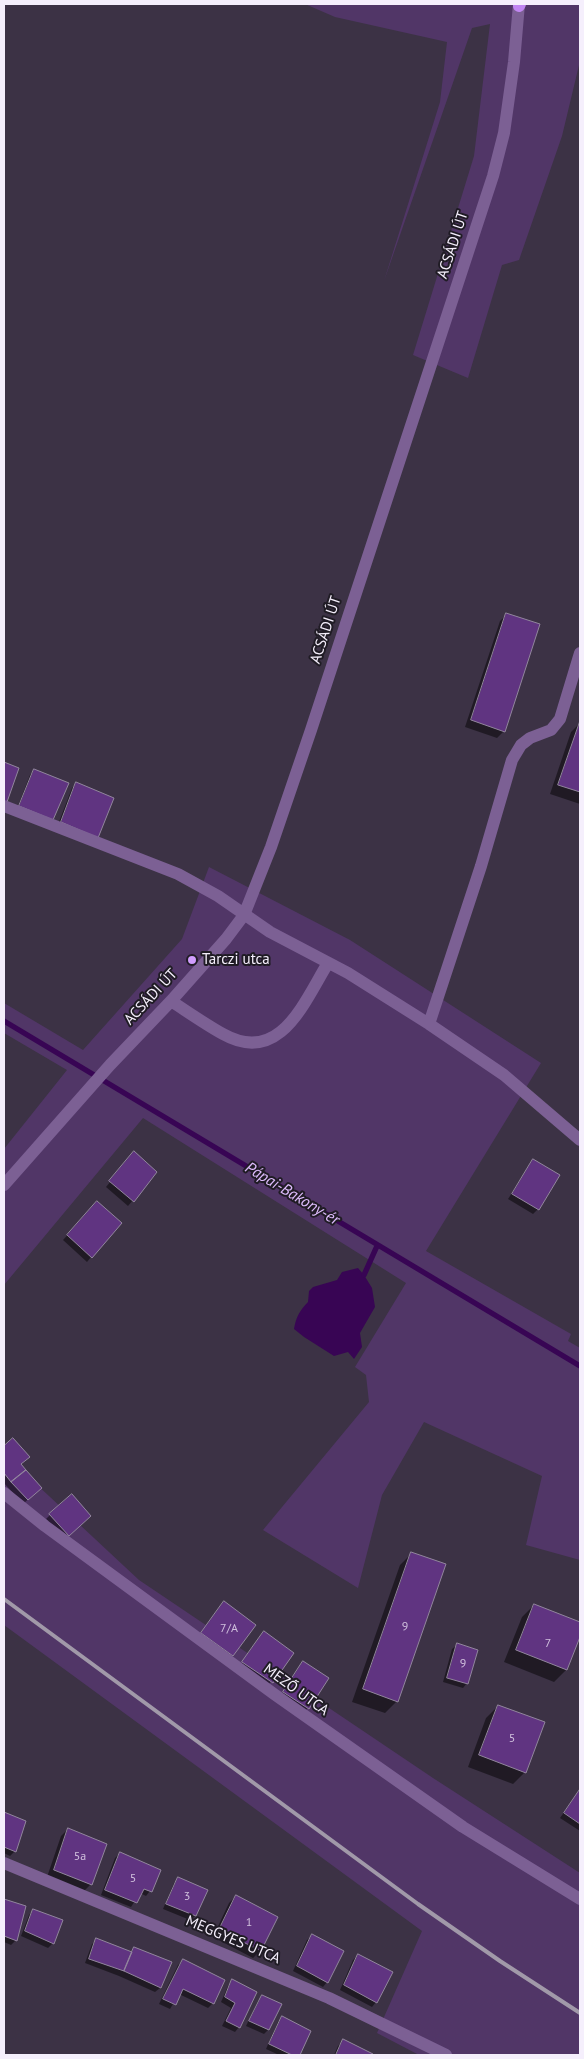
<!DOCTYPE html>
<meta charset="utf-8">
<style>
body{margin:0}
#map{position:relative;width:584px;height:2059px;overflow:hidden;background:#3c3245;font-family:"PT Sans",sans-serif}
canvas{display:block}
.frame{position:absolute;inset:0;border:5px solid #f5effc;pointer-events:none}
</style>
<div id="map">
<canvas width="584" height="2059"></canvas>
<div class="frame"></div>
</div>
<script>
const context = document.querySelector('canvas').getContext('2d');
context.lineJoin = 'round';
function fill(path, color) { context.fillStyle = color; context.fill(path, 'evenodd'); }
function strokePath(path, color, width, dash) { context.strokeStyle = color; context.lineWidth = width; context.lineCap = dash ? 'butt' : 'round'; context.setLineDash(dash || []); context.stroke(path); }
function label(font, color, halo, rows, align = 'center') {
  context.font = font + ' "PT Sans",sans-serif'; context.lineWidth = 4; context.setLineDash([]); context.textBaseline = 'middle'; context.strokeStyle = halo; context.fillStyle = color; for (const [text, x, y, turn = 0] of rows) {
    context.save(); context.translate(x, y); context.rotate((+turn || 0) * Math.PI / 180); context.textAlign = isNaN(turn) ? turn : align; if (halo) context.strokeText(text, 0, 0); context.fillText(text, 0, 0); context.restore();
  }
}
const green = new Path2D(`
 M305 4H580V61L562 136 519 260 502 265 468 378 413 355 474 156 490 24 472 28 384 281 440 102 447 42 335 17Z
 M209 867 350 940 541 1063 426 1251 571 1334 568 1341 580 1348V1560L526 1545 542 1476 424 1422 382 1495 358 1588 263 1530 369 1402 366 1375 355 1367 406 1283 143 1118 4 1285V1149L67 1070 4 1033V1003L83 1050 182 939Z
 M4 1454 139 1580 433 1778 580 1873V2055H419L377 2033 422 1931 4 1625Z`);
const water = new Path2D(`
 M358 1268 364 1275 372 1288 375 1307 360 1333 362 1347 354 1359 348 1352 334 1356 304 1337 294 1329C296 1317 300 1310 308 1302L309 1291 313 1287 337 1280 342 1272Z`);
const shadow = new Path2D(`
 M507 614 504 731 497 738 465 727 500 621Z
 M580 723V804L550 794 571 732Z
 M34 770 67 783 16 811 30 775Z
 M77 783 92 842 57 827 72 788Z
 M130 1158 156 1173 128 1206 106 1187Z
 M533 1161 538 1209 533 1214 508 1199Z
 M93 1207 91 1257 87 1262 63 1240Z
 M13 1440 20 1464 36 1492 23 1504 4 1483V1448Z
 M50 1515 85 1520 63 1539 46 1519Z
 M412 1553 397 1701 385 1713 352 1702 400 1565Z
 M534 1605 580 1624V1633L566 1670 554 1682 504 1662 522 1617Z
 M264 1633 292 1653 267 1687 239 1667Z
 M457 1645 467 1683 463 1688 443 1682 452 1649Z
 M299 1667 308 1708 303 1713 280 1697Z
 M498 1706 525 1772 513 1784 468 1767 486 1718Z
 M580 1790V1831L560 1818Z
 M4 1814 25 1822 15 1851 10 1856 4 1853Z
 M68 1829 91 1884 84 1891 47 1877 61 1836Z
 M120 1853 150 1891 146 1896 140 1893 131 1907 101 1895 115 1858Z
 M179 1878 195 1916 190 1920 163 1909 174 1883Z
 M236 1896 260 1951 253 1958 213 1937 229 1903Z
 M4 1900 24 1907 16 1940 11 1945 4 1942Z
 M34 1910 53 1943 48 1948 21 1936 29 1915Z
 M312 1936 327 1982 323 1987 293 1971 307 1940Z
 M97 1940 130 1953 135 1948 170 1963 160 1988 155 1992 119 1976 85 1963 92 1944Z
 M358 1955 376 2002 372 2007 340 1990 353 1960Z
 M183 1961 213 2003 208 2008 179 1994 170 2009 159 2004 178 1965Z
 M233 1981 239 2027 235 2032 222 2026 231 2008 221 2002 228 1986Z
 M263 1996 268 2030 264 2034 246 2026 258 2001Z
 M282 2018 310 2032 299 2055H279L266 2049 278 2022Z
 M343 2041 371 2055H334L338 2046Z`);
const stream = new Path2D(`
 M4 1021 580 1366
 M364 1275 377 1246`);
const building = new Path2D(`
 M506 613 540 624 505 732 471 720Z
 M580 721V792L558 785Z
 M4 762 19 768 7 802 4 801Z
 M34 769 69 783 53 820 19 806Z
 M76 782 114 798 98 838 61 822Z
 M134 1151 157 1172 134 1202 109 1181Z
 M533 1159 560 1175 539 1210 512 1194Z
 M97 1201 122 1223 92 1258 67 1235Z
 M13 1438 30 1457 21 1464 26 1470 11 1482 4 1473V1446Z
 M26 1470 42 1488 28 1500 11 1482Z
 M72 1494 91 1516 69 1536 49 1514Z
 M411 1552 446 1564 398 1702 363 1689Z
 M224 1601 256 1625 233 1656 201 1633Z
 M534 1604 580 1622V1637L567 1670 516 1650Z
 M264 1631 294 1653 273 1683 242 1662Z
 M457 1643 478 1650 468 1684 447 1678Z
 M303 1661 329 1678 309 1709 283 1692Z
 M498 1705 545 1722 526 1773 479 1755Z
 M580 1789V1824L564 1813Z
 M4 1812 26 1821 16 1852 4 1847Z
 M68 1828 107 1844 92 1885 54 1870Z
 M120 1852 161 1870 152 1892 144 1889 137 1903 105 1890Z
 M178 1877 208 1890 196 1916 166 1904Z
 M236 1895 278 1917 261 1951 219 1930Z
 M4 1899 26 1906 17 1941 4 1936Z
 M33 1909 63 1920 54 1944 25 1931Z
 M312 1934 344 1951 328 1983 297 1966Z
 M96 1938 132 1952 124 1971 89 1959Z
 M134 1947 172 1962 161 1988 124 1971Z
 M358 1954 393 1972 377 2003 344 1985Z
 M183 1959 225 1980 214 2004 183 1989 176 2005 163 1999Z
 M232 1979 257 1992 240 2028 226 2021 235 2003 225 1997Z
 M262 1995 282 2004 269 2030 249 2021Z
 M282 2016 311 2031 300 2055H292L269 2044Z
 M343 2039 373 2054 372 2055H336Z`);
const minor = new Path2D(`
 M4 806 178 874 218 896 270 932 348 973 429 1024 504 1075 580 1140
 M171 1001C188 1012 205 1024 223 1034 280 1066 304 1002 328 963
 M429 1024 481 866 512 760 521 745 530 738 551 730 560 719 580 653
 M4 1185 110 1065 171 1001 226 939 244 915 271 847 311 730 493 176 504 133 514 62 519 4
 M4 1493 45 1526 274 1694 463 1827 580 1899
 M4 1863 329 1998 446 2055`);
const major = new Path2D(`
 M519 6 520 4`);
const rail = new Path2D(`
 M4 1599 418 1904 500 1961 580 2013`);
const markers = [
 [192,960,5,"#d19dfe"]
];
const numberNames = [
 ["9",405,1627],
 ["7/A",229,1629],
 ["7",548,1644],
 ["9",463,1664],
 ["5",512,1739],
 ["5a",80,1857],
 ["5",133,1879],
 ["3",187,1897],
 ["1",249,1923]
];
const streetNames = [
 ["ACSÁDI ÚT",453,245,-72],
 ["ACSÁDI ÚT",326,630,-72],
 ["ACSÁDI ÚT",151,997,-47],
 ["MEZŐ UTCA",296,1690,36],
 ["MEGGYES UTCA",233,1940,23]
];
const poiNames = [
 ["Tarczi utca",202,960]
];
const waterNames = [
 ["Pápai-Bakony-ér",292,1194,31]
];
fill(green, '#513667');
fill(water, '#380554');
fill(shadow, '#0007');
strokePath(stream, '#380554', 5.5);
fill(building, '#603481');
strokePath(building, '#92869d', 1);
strokePath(minor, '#7c6094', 12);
strokePath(major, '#c186f1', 12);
strokePath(rail, '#a199a9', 4);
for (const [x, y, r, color] of markers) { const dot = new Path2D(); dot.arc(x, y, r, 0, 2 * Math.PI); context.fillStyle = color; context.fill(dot); strokePath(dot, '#201c25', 2); }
label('12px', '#d0c0dd', null, numberNames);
label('15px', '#f5effc', '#201c25', streetNames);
label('15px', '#f5effc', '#201c25', poiNames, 'left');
label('italic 16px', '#ddbbfc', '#201c25', waterNames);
</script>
